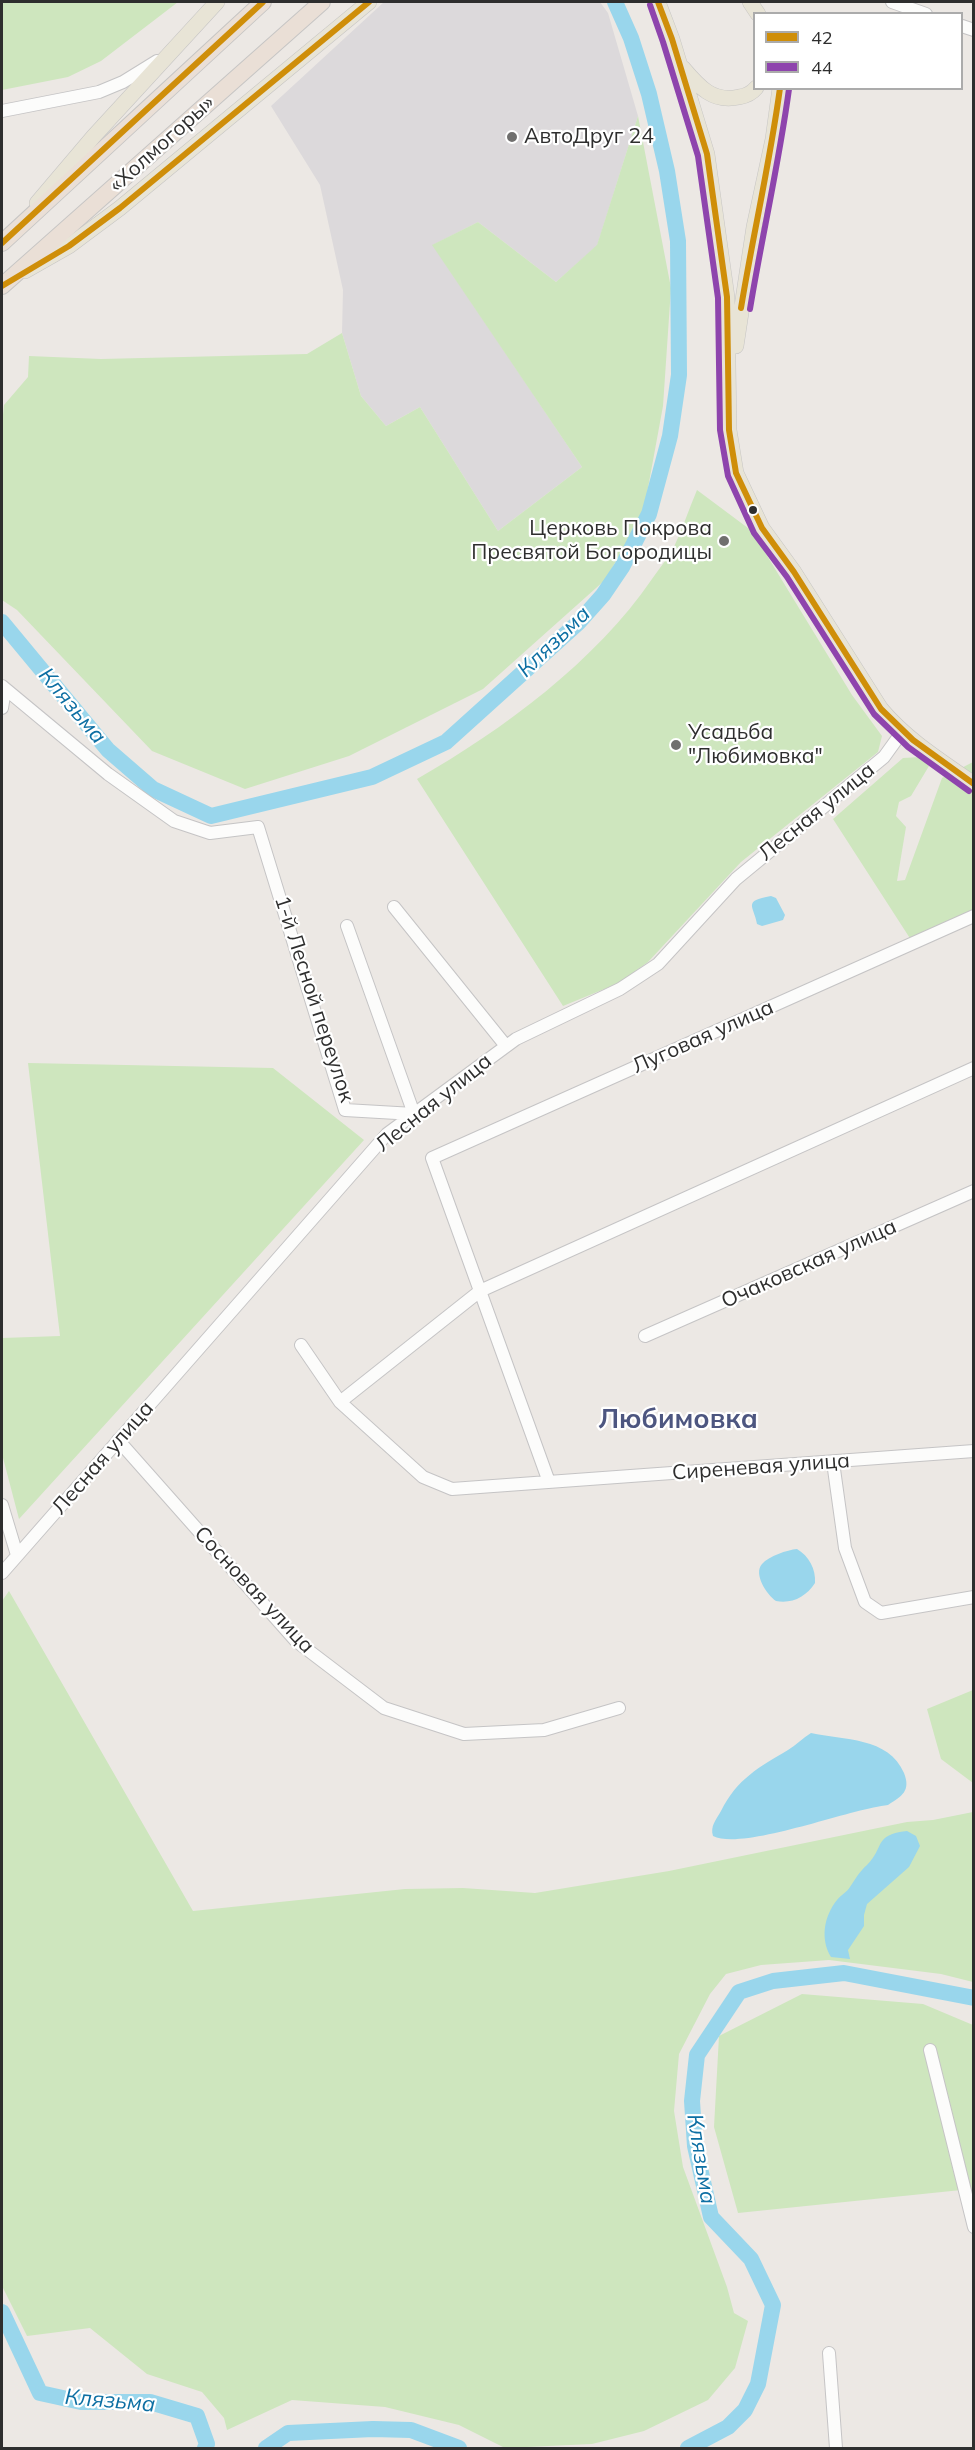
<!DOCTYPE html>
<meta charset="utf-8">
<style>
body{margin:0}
#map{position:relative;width:975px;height:2450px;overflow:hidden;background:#ece8e4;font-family:Mulish,sans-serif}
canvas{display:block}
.frame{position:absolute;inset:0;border:3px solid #2e2e2e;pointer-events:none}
.legend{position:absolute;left:753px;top:12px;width:210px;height:78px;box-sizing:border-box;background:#fff;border:2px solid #ababab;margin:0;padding:8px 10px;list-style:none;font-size:18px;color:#2e2e2e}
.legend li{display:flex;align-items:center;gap:12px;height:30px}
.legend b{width:30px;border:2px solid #ababab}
</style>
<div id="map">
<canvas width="975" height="2450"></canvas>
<div class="frame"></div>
<ul class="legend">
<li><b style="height:8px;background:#cf8e09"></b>42</li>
<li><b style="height:8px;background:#8e44ad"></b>44</li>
</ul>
</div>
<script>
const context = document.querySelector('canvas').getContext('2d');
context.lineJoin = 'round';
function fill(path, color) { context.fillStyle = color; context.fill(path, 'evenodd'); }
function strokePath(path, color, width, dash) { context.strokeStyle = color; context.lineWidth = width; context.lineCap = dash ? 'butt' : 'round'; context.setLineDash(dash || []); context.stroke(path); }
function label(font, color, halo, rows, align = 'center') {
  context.font = font + ' Mulish,sans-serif'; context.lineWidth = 4.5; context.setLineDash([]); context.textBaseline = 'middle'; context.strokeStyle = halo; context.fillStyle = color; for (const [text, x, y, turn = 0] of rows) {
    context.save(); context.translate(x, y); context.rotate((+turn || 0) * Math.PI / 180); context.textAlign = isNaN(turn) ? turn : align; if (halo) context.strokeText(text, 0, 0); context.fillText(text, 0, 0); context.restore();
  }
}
const industrial = new Path2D(`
 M384 2H600L608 13 638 116 597 246 556 282 478 222 433 245 582 467 498 531 420 407 386 426 361 396 342 333 343 290 320 185 271 106Z`);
const green = new Path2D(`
 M2 2H178L101 61 68 77 2 90Z
 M638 116 671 288 663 406 643 515 605 580 483 689 349 756 245 789 152 751 17 610 2 600V424L4 405 28 377 29 356 101 359 307 354 342 333 361 396 386 426 420 407 498 531 582 467 432 245 478 222 556 282 597 245Z
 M697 490 752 531 852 695 882 736 878 752 741 862 648 962 619 983 563 1006 417 779C503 730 596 661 652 579 659 569 667 559 673 549 682 530 689 509 697 490Z
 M921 757 929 766 911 796 899 802 896 816 906 827 897 881 905 880 942 778 973 762V922L913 943 833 819 903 758Z
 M28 1063 273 1068 364 1140 19 1519 2 1454V1338L60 1336Z
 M9 1591 193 1911 405 1889 463 1888 535 1893 669 1871 907 1822 933 1820 973 1812V1982L941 1974 829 1960 761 1965 726 1974 710 1994 679 2054 674 2111 683 2167 727 2287 734 2313 748 2321 735 2368 708 2400 644 2431 592 2444 505 2448 459 2425 385 2407 292 2400 227 2430 224 2418 202 2392 147 2374 90 2328 27 2336 2 2286V1601Z
 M973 1690V1783L941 1759 927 1709Z
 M802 1994 923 2004 973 2025V2198L971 2189 738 2213 714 2127 719 2036Z`);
const water = new Path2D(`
 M771 896 776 898 785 915 783 920 762 926 757 924C754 906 742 901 771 896Z
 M797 1549C809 1556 816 1569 815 1583 806 1597 792 1604 776 1601 767 1595 753 1574 762 1564 769 1556 787 1550 797 1549Z
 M811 1733C843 1740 889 1737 904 1773 911 1791 902 1796 888 1805 849 1809 743 1851 713 1836 710 1826 716 1820 721 1811 737 1779 759 1767 788 1750 796 1745 803 1738 811 1733Z
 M907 1831 916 1836 920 1846 909 1867 867 1904 864 1915V1926L848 1950 850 1959 831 1957C820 1939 824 1916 837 1900 841 1895 847 1892 850 1887 856 1878 859 1872 867 1865 885 1847 873 1835 907 1831Z`);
const river = new Path2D(`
 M2 622 108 750 153 789 211 816 372 777 446 742 579 622 603 595 622 567 649 514 670 436 679 375 678 241 667 171 649 94 631 38 615 2
 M2 2312 40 2393 81 2402H150L197 2416 207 2444 205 2448
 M266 2448 288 2433 373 2429 411 2430 459 2448
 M688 2448 728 2427 745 2410 758 2384 773 2305 751 2259 711 2217 695 2146 692 2101 697 2055 739 1992 773 1981 844 1973 974 1998`);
const minor = new Path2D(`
 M892 2 926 14
 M962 26 974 30
 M2 111 99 92 123 82 157 61
 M2 686 108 774 174 821 210 833 258 827 345 1110 414 1114 347 926
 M2 708 5 689
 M394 907 506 1046
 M645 1336 974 1191
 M301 1345 340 1402 423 1477 452 1489 974 1451
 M340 1402 480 1291 974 1068
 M118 1440 296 1641 384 1708 464 1734 544 1730 619 1708
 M833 1462 845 1548 865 1602 881 1613 974 1597
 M549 1482 432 1158 974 916
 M2 1505 17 1555
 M2 1573 387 1134 516 1039 620 989 658 964 736 879 884 757 902 732
 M930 2050 974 2227
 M829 2353 836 2448`);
const major = new Path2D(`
 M658 2 672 39 707 154 727 297 729 430 736 473 762 528 794 572 881 709C907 740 941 761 974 784
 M750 2 758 14
 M683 68C699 87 713 103 739 97 746 96 751 94 756 88
 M37 203 93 137 217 2
 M25 271 69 246 120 208 369 2
 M736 346 754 227 773 139 780 88`);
const highway = new Path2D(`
 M2 243 263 2
 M2 286 322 2`);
const bus1 = new Path2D(`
 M658 2 672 39 707 154 727 297 729 430 736 473 762 528 794 572 881 709 913 740 974 784
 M2 243 263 2
 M2 286 69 246 120 208 369 2
 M741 308C753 235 770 162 780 88`);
const bus2 = new Path2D(`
 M650 5 663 42 698 156 718 298 720 430 728 476 754 533 787 577 874 714 908 747 969 791
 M750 309C762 236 779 163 789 89`);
const markers = [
 [512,137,6,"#706f6e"],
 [753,510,5,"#2e2e2e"],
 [724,541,6,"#706f6e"],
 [676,745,6,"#706f6e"]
];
const poiNames = [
 ["АвтоДруг 24",524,137],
 ["Церковь Покрова",712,529,"right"],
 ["Пресвятой Богородицы",712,553,"right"],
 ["Усадьба",688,733],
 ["\"Любимовка\"",688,757]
];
const streetNames = [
 ["«Холмогоры»",162,144,-42],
 ["Лесная улица",817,812,-39],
 ["1-й Лесной переулок",314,999,72],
 ["Луговая улица",703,1037,-24],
 ["Лесная улица",434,1103,-39],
 ["Очаковская улица",809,1264,-24],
 ["Лесная улица",103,1458,-49],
 ["Сиреневая улица",761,1467,-4],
 ["Сосновая улица",254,1590,47]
];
const waterNames = [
 ["Клязьма",554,642,-44],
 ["Клязьма",72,706,50],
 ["Клязьма",701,2159,81],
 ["Клязьма",110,2401,5]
];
const districtNames = [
 ["Любимовка",678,1420]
];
fill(industrial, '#dcd9db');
fill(green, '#cee6be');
fill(water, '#99d6ec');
strokePath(river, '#99d6ec', 16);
strokePath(minor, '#c5c4c5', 14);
strokePath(major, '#c6c5c4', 16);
strokePath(highway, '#c6c5c4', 18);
strokePath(minor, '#fcfcfb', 12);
strokePath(major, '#e8e4d6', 15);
strokePath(highway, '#eadfd6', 16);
strokePath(bus1, '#cf8e09', 6);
strokePath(bus2, '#8e44ad', 6);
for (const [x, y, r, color] of markers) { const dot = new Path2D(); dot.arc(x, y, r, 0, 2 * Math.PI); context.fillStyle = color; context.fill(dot); strokePath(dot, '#fff', 2); }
label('21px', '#2e2e2e', '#fff', poiNames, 'left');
label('21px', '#2e2e2e', '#fff', streetNames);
label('italic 22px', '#0d6fa3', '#fff', waterNames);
label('bold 27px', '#4d5680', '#fff', districtNames);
</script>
